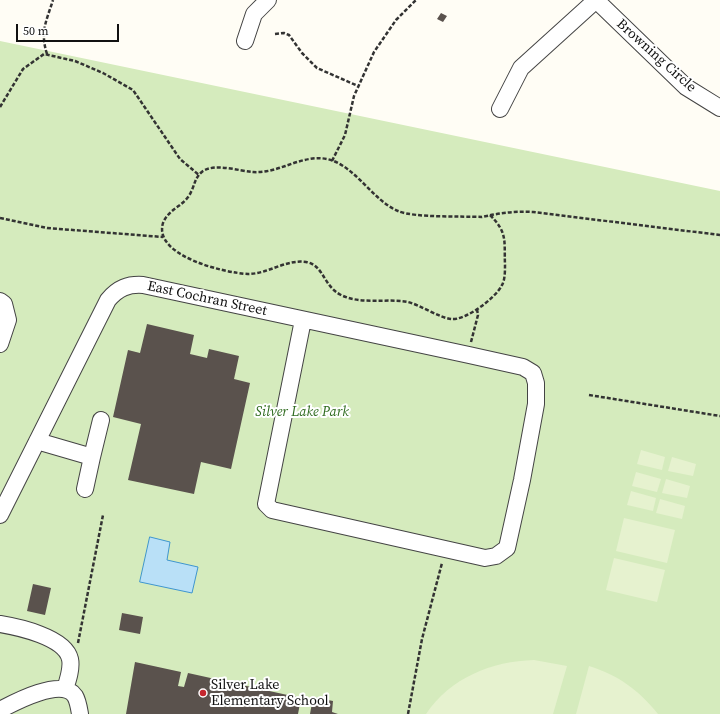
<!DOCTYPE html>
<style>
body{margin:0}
#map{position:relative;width:720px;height:714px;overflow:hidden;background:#fffdf5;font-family:"Source Serif 4",serif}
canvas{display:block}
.scale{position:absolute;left:16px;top:24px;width:103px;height:18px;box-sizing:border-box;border:2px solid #111;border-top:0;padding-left:5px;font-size:12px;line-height:14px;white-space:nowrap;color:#111;-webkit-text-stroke:3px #fff;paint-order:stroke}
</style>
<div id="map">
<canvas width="720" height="714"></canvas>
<div class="scale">50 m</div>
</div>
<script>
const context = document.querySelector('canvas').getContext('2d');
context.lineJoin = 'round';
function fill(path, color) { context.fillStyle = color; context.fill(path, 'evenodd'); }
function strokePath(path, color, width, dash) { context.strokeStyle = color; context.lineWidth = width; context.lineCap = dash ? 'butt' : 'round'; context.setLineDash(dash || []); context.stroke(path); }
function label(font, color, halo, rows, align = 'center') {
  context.font = font + ' "Source Serif 4",serif'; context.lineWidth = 4; context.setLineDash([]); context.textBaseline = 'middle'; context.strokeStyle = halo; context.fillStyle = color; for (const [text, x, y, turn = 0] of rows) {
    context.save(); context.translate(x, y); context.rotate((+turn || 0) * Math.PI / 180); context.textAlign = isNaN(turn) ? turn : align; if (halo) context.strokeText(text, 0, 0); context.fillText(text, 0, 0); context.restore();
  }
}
const green = new Path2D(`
 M0 41 720 191V714H0Z`);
const pitch = new Path2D(`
 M641 450 665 457 662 470 637 464Z
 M672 457 696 464 693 476 668 471Z
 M636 472 661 479 657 492 632 486Z
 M666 479 690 486 687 498 662 493Z
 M631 491 656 498 653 511 627 505Z
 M660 499 685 506 682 519 656 513Z
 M624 518 675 530 667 563 616 551Z
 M614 558 665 570 657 602 606 590Z
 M534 660 567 666 553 714H426C450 678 492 661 534 660Z
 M589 666C618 675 639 690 658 714H576Z`);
const water = new Path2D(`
 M150 537 170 542 167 560 198 567 192 593 140 582Z`);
const building = new Path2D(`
 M441 13 447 16 443 22 437 19Z
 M147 324 194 335 190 354 207 358 209 349 239 356 234 379 250 383 231 469 201 462 194 494 128 480 141 424 113 417 128 350 140 353Z
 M33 584 51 588 45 615 27 611Z
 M122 613 143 617 140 634 119 630Z
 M135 662 181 672 178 686 184 687 188 673 301 698 298 714H126Z
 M313 697 333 701 332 712 338 714H310Z`);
const path = new Path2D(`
 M275 34 284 33 289 35 302 53 317 68 358 86
 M47 54C40 32 46 22 53 0
 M0 107 23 69 44 54 75 61 103 73 133 90 180 159 199 175
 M332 161 345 135 354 96 374 52 396 20 416 0
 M490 215C508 233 504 241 505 265 505 271 505 280 502 285 496 298 465 321 451 319 440 318 420 305 408 302 386 298 361 305 341 295 323 286 324 265 306 262 286 259 268 274 248 274 225 273 153 256 163 223 166 215 173 210 180 205 184 202 189 197 191 192 195 184 195 177 203 171 216 163 239 171 253 172 279 174 301 154 327 159 355 165 373 201 398 211 414 218 462 216 482 217 499 213 515 211 533 212L720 235
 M0 218 47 228 163 237
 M471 342 478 315 477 309
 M589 395 720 416
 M78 643 103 515
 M408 714 422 639 442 563`);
const minor = new Path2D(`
 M596 0 686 87 720 108
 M245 41 254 14 268 0
 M500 109 521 68 596 0
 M0 301 4 304 8 320 0 344
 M37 441 92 457 101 420
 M85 489 92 457
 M0 515 108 300C118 288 128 284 143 285L469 355 523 367 533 373 536 383V404L522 480 507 548 496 556 485 558 272 510 266 504 303 320
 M0 624C18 627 65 637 70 659 72 668 68 680 65 689
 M0 710C15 702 62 677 75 696 78 701 79 708 80 714`);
const markers = [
 [203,693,4,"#c4262e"]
];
const streetNames = [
 ["Browning Circle",656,56,42],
 ["East Cochran Street",207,299,12]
];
const parkNames = [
 ["Silver Lake Park",302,412]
];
const poiNames = [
 ["Silver Lake",211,685],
 ["Elementary School",211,701]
];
fill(green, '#d5ebbd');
fill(pitch, '#e6f2cf');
fill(water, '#b9e0f7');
strokePath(water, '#3f96cf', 1);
fill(building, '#5a524d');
strokePath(minor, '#444', 18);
strokePath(path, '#333', 2.5, [4, 2]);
strokePath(minor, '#fff', 16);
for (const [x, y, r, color] of markers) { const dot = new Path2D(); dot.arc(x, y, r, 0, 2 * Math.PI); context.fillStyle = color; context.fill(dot); strokePath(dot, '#fff', 1.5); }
label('14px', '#111', '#fff', streetNames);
label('italic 14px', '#2f6b1f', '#fff', parkNames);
label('14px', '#111', '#fff', poiNames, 'left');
</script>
